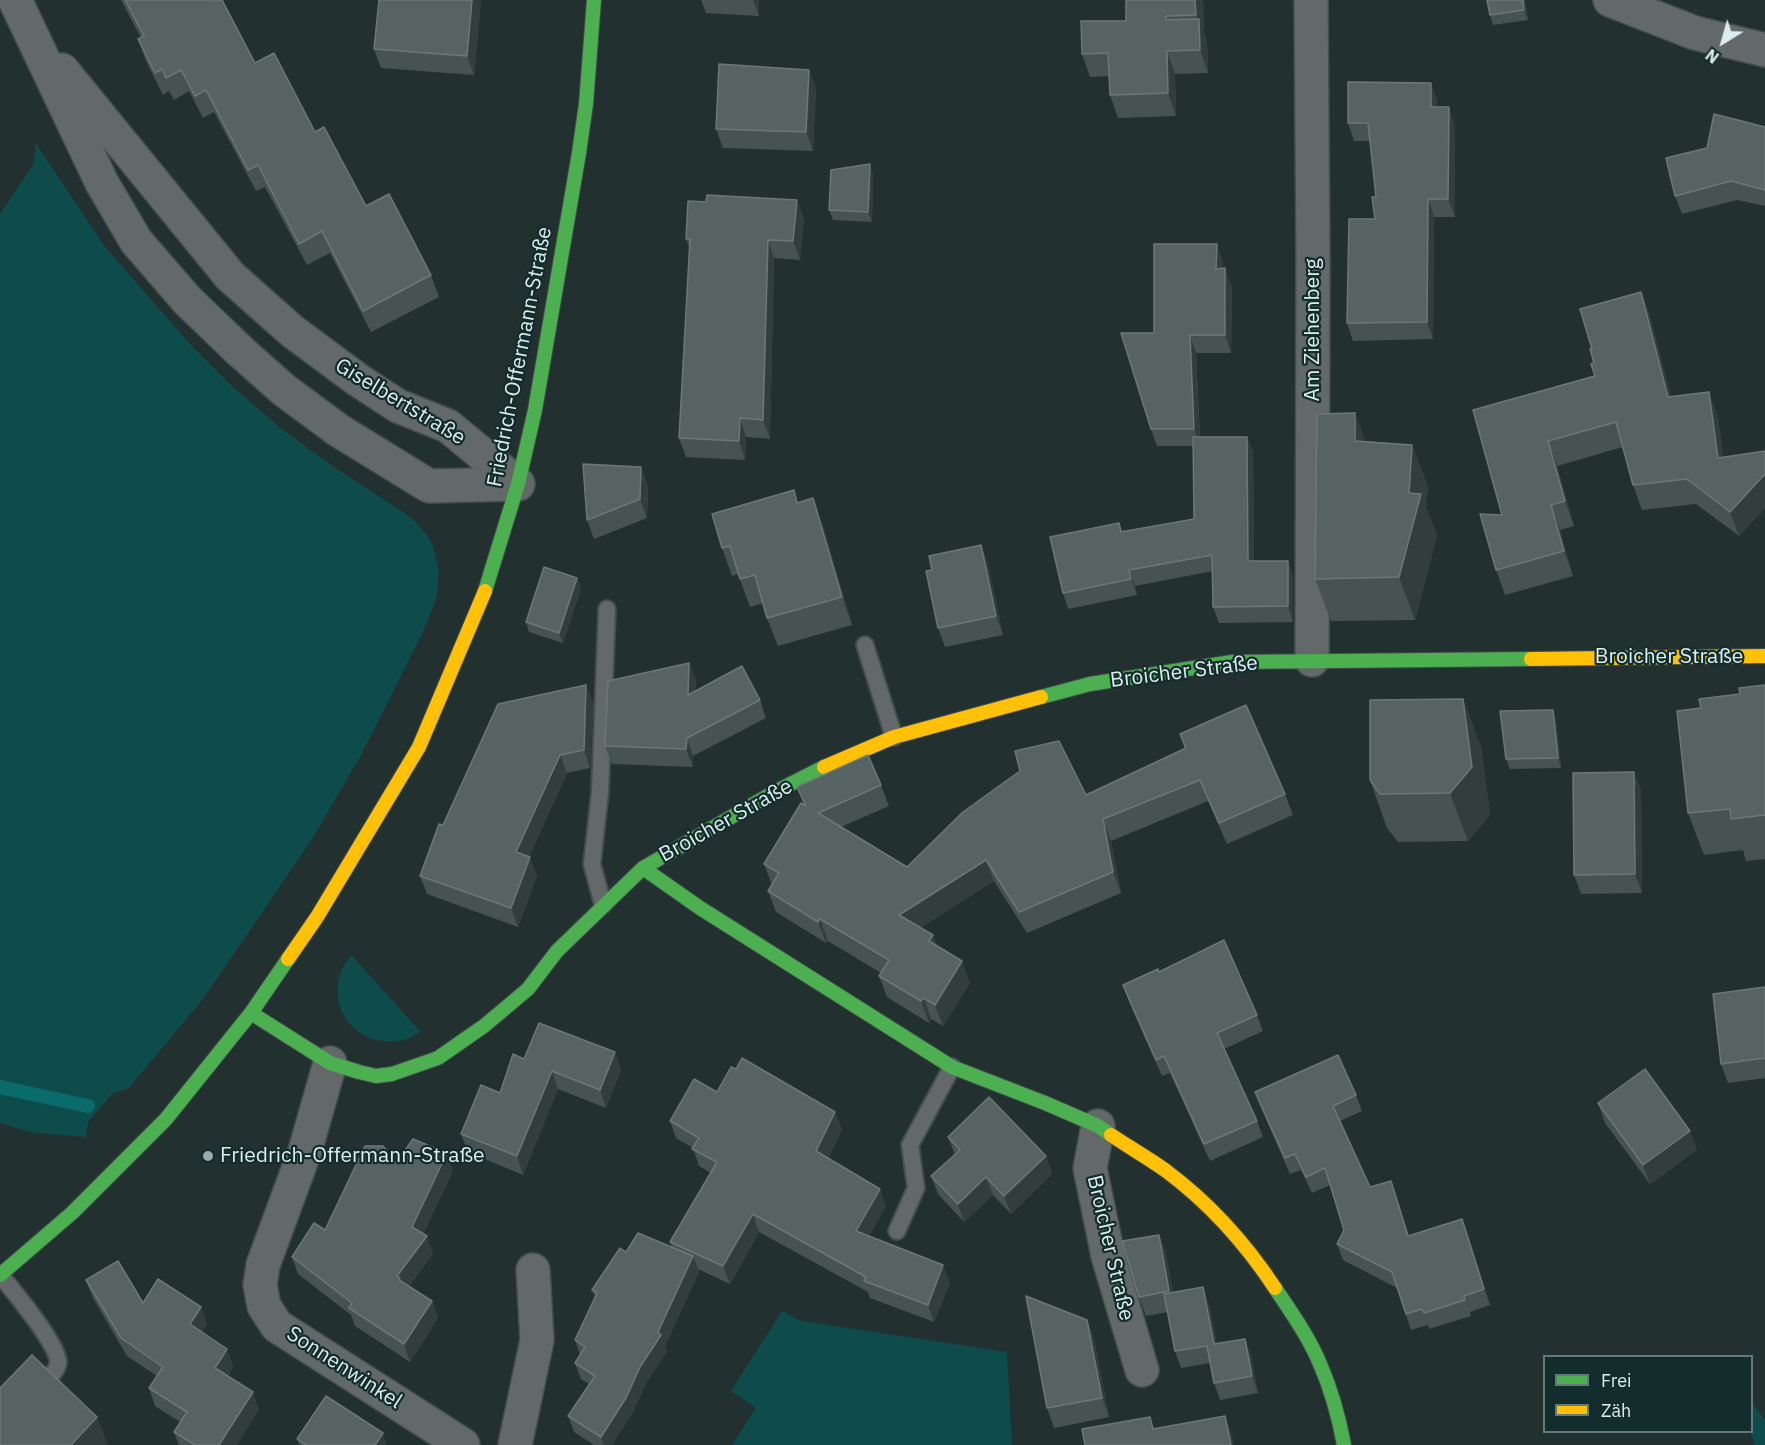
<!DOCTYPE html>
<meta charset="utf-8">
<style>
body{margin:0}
#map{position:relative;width:1765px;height:1445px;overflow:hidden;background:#233030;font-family:"IBM Plex Sans",sans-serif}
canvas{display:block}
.legend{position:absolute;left:1543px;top:1355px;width:210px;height:78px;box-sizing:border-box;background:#132c2c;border:2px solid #647979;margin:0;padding:8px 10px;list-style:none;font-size:18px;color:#ddecec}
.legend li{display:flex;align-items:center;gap:12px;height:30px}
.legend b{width:30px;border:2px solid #647979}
.north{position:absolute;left:1693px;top:12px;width:60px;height:60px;-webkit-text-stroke:4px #132c2c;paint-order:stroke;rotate:217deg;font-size:16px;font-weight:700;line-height:24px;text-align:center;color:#ddecec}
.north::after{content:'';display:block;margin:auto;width:21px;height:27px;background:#ddecec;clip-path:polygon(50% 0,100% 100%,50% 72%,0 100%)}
</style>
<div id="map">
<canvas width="1765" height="1445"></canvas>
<ul class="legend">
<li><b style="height:8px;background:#4caf50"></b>Frei</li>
<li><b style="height:8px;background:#ffc107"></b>Zäh</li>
</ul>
<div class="north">N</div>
</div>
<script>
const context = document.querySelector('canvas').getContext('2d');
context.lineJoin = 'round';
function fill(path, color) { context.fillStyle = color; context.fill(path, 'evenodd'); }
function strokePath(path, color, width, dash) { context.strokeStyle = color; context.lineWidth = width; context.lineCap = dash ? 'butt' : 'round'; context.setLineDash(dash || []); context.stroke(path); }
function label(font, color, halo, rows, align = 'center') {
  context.font = font + ' "IBM Plex Sans",sans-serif'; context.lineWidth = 4.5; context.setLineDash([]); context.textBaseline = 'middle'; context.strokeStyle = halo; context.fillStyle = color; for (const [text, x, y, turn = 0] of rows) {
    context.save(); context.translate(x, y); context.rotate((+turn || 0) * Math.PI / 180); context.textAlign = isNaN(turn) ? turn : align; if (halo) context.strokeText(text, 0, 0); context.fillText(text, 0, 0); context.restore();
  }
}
const green = new Path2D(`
 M34 141 106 248 189 343 233 387 283 430 334 467 411 517 427 535 433 546 439 572 436 600 421 636 360 757 312 839 203 999 128 1089 113 1093 88 1122 86 1137 35 1133 0 1123V214L33 165 36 150Z
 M351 955 421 1032C414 1035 407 1040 399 1041 358 1046 327 1012 341 971 343 966 348 960 351 955Z
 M782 1311 801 1321 1007 1352 1012 1445H732L756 1408 731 1391Z
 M1752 1402 1765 1421V1445H1755L1750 1432H1752Z`);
const stream = new Path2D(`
 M0 1087 88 1106`);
const lane = new Path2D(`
 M865 645 894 737
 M603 905 592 864 600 792 607 609
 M897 1231 916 1188 910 1145 952 1067
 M0 1411C16 1401 53 1383 58 1364 62 1349 12 1289 0 1275`);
const street = new Path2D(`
 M15 0 102 183 136 241 187 300 240 351 284 390 338 430 429 486 518 484
 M1311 0 1313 259 1312 660
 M1610 0 1695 33 1765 50
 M62 70 230 276 292 331 358 380 398 406 448 426 518 484
 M330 1063 305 1151 263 1265 260 1285 264 1306 277 1326 463 1445
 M1098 1126 1090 1168 1108 1256 1142 1370
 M515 1445 537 1340 533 1270`);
const fast = new Path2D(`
 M485 591 518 484 535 410 579 153 586 104 594 0
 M1041 697 1090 684 1232 662 1531 659
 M643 868 700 908 952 1067 1045 1103 1098 1126 1111 1135
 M251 1013 330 1063 359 1072 376 1076 392 1074 438 1058 484 1026 528 989 557 951 643 868 771 794 824 767
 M0 1275 72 1213 166 1119 251 1013 288 959
 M1275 1288C1291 1312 1309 1337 1320 1364 1331 1389 1339 1418 1344 1445`);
const slow = new Path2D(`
 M1531 659 1765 656
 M824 767 894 737 1041 697
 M288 959 317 917 419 747 485 591
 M1111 1135C1129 1147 1148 1158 1165 1170 1208 1202 1246 1244 1275 1288`);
const wall = new Path2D(`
 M121 0H211L255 63 315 132 366 206 431 275 439 297 371 332 330 253 307 265 265 187 256 191 214 112 203 118 189 91 174 100 169 91 163 95 146 61 138 39 141 38Z
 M481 0 474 75 381 68 374 49Z
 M701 0H759V16L706 13Z
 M1126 0H1203L1204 32 1207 42 1208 73 1175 74 1176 116 1118 118 1110 95 1109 76 1090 77 1082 54 1126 21Z
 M1487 0H1525L1528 20 1493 25 1490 15Z
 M809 70 816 89 813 151 723 148 716 129Z
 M1431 83 1437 100V107L1455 125V217H1434L1433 339 1353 341 1347 323 1375 219 1376 197 1370 141H1354L1348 123Z
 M1765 127V206L1737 200 1682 214 1675 196 1707 148Z
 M873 173 872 222 833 220 829 210Z
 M797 200 804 219 800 260 774 258 770 439 746 437 745 460 686 457 679 438 690 249 686 239 706 202Z
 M1223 261V269L1232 286 1231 353H1196L1200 437H1247L1253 452 1254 561 1293 577V622L1219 623 1213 607V571L1135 586 1137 595 1068 609 1063 593 1119 523 1122 531 1194 519 1193 446H1157L1151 429 1154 333Z
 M1641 292 1650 316 1671 397 1718 417 1723 457 1765 474V508L1739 536 1696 504 1642 510 1633 485 1623 447 1557 466 1574 526 1560 530 1573 576 1505 595 1496 570 1502 515 1473 410 1595 376 1592 349Z
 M1365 441 1412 445 1428 487 1426 507 1437 536 1415 620 1331 621 1315 579Z
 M648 486 647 518 594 539 587 520Z
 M798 502 823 526 852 625 778 646 767 618 763 603 750 607 738 574 732 576 722 548Z
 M981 545 988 564 1003 635 945 647 938 628 932 570Z
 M577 578 581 588 563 643 529 632 526 622Z
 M689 663 696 680 695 691 760 700 766 718 693 756V767L612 764 605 746Z
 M586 685 593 703 590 768 567 773 529 857 537 876 518 927 427 894 420 876 443 825Z
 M1765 685V859L1746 861 1743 850 1704 855 1688 813 1701 708Z
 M1463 699 1481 747 1490 815 1468 841 1398 842 1387 828 1370 780Z
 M1553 710 1556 720 1561 768 1510 769 1506 759Z
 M1180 734 1285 794 1293 815 1227 844 1208 801 1111 841 1121 893 1027 933 994 881 920 928 933 935 936 945 970 983 943 1026 931 1019 929 1023 887 997 879 976 881 973 828 941 826 943 776 912 768 891 772 885 764 864 804 805 797 787 881 785 889 806 841 827 907 867 1086 795 1185 749Z
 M1634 772 1641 791 1642 893 1581 894 1574 875Z
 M1159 972 1257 1015 1263 1031 1224 1049 1257 1121 1263 1137 1210 1161 1170 1073 1162 1076 1129 1002 1123 985Z
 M1765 987V1078L1728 1083 1721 1064Z
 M615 1052 621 1070 606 1108 558 1089 523 1175 468 1152 461 1134 500 1093 524 1059Z
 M717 1092 835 1112 842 1130 828 1158 886 1206 869 1236 950 1283 934 1322 870 1298 868 1292 759 1232 730 1284 698 1269 699 1272 665 1346 667 1351 646 1383 632 1414 612 1445H594L574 1432 568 1416 589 1384 581 1379 575 1363 580 1355 575 1340 595 1297 592 1290 626 1252 672 1247 670 1242 711 1173 699 1166 693 1148 676 1138 670 1121Z
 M1255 1092 1356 1095 1362 1111 1340 1121 1370 1187 1391 1181 1409 1236 1468 1235 1490 1305 1470 1312 1471 1316 1429 1329 1428 1325 1411 1330 1397 1288 1343 1260 1337 1244 1344 1230 1330 1185 1312 1193 1301 1170 1290 1174 1261 1108Z
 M1598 1103 1697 1150 1650 1184 1605 1123Z
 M948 1137 1046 1156 1052 1174 1011 1214 993 1195 964 1222 938 1194 931 1176 955 1155Z
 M396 1163 453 1171 423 1234 433 1254 409 1286 432 1301 438 1318 410 1362 355 1326 351 1315 298 1274 292 1257 325 1230Z
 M1159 1235 1166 1254 1173 1293 1209 1304 1217 1344 1245 1339 1251 1356 1258 1393 1220 1400 1214 1383 1210 1363 1181 1368 1175 1351 1168 1312 1146 1316 1139 1297Z
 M86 1280 143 1303 201 1307 207 1324 202 1332 233 1366 228 1376 259 1409 237 1445H179L174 1432 180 1422 155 1406 149 1388 157 1376 127 1356 93 1298Z
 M1087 1320 1094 1339 1109 1417 1054 1428 1047 1408Z
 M297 1439 387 1445H300Z`);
const shadedWall = new Path2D(`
 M472 0H481L474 75 467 56Z
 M753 0H759V16Z
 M1195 0H1203L1204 32 1207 42 1208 73 1200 50 1199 25 1196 15Z
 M1523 0H1525L1528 20 1524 10Z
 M1167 51 1175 74 1176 116 1168 93Z
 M809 70 816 89 813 151 806 132Z
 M1431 83 1437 100V124L1431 107Z
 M1449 107 1455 125V217L1448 199Z
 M870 164 873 173 872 222 868 212Z
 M1428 199 1434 217 1433 339 1427 322Z
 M797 200 804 219 800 260 793 241Z
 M768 240 774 258 770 439 763 420Z
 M1217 244 1223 261V286L1216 269Z
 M1225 268 1232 286 1231 353 1225 335Z
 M1641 292 1650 316 1677 422 1668 397Z
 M1190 335 1196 353 1200 446 1194 429Z
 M1709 392 1718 417 1727 482 1718 458Z
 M1355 413 1371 456 1355 441Z
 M740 418 746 437 745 460 739 441Z
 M1247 437 1253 452 1254 577 1248 561Z
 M1548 441 1557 466 1574 526 1565 501Z
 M1412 445 1428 487 1426 507 1437 536 1415 620 1399 577 1409 493Z
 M641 467 648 486 647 518 640 499Z
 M1765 474V508L1739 536 1730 512Z
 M813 498 823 526 852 625 842 597Z
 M1551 505 1560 530 1573 576 1564 551Z
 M981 545 988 564 1003 635 996 616Z
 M1288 561 1293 577V622L1288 606Z
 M1129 570 1135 586 1137 595 1131 579Z
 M577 578 581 588 563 643 559 633Z
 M689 663 696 680 695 712 688 695Z
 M586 685 593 703 590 768 584 750Z
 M1463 699 1481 747 1490 815 1468 841 1450 793Z
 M1553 710 1556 720 1561 768 1558 758Z
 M687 738 693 756V767L686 749Z
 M560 755 567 773 523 870 516 852Z
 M1634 772 1641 791 1642 893 1635 874Z
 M1103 819 1111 841 1121 893 1113 872Z
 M530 857 537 876 518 927 511 908Z
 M986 860 994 881 907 936 899 915Z
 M820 919 828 941 826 943 818 922Z
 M933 935 940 957 929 941Z
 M962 961 970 983 943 1026 935 1005Z
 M924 998 931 1019 929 1023 921 1001Z
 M615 1052 621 1070 606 1108 600 1090Z
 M552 1071 558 1089 523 1175 517 1156Z
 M835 1112 842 1130 822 1169 816 1151Z
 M1690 1131 1697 1150 1650 1184 1643 1165Z
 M447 1153 453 1171 418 1244 412 1227Z
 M1046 1156 1052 1174 1011 1214 1004 1196Z
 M986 1177 993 1195 964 1222 958 1204Z
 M1391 1181 1397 1197 1413 1252 1408 1236Z
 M880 1189 886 1206 862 1249 856 1231Z
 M753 1214 759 1232 730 1284 723 1266Z
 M1462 1219 1468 1235 1490 1305 1484 1289Z
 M1159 1235 1166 1254 1176 1310 1169 1291Z
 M427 1236 433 1254 405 1291 397 1276Z
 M693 1256 699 1272 665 1346 667 1351 646 1383 632 1414 612 1445H604L601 1437 658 1332Z
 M943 1265 950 1283 934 1322 928 1305Z
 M1203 1287 1209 1304 1220 1361 1214 1344Z
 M432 1301 438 1318 410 1362 404 1344Z
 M201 1307 207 1324 196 1342 190 1324Z
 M1087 1320 1094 1339 1109 1417 1102 1398Z
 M1245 1339 1251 1356 1258 1393 1252 1376Z
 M227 1349 233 1366 222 1385 215 1368Z
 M253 1392 259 1409 237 1445H219Z
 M1225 1416 1232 1435 1234 1445H1231Z
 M97 1417 108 1445H71Z
 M383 1433 387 1445H375Z`);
const building = new Path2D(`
 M125 0H211L212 2 215 0H222L255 63 274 53 315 132 324 127 366 206 389 194 431 275 363 311 322 231 299 244 258 165 248 170 206 90 195 96 181 70 166 78 162 69 155 73 138 39 144 36Z
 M379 0H472L467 56 374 49Z
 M1126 0H1195L1196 15 1166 16V20L1199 19 1200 50 1167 51 1168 93 1110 95 1108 53 1082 54 1081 21H1126Z
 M1487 0H1523L1524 10 1490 15Z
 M719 64 809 70 806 132 716 129Z
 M1348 82 1431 83V107H1449L1448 199H1428L1427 322 1347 323 1349 219H1375L1372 197H1376L1368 123H1348Z
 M1714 114 1765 127V190L1731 181 1675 196 1666 158 1707 148Z
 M870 164 868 212 829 210 831 170Z
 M707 195 797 200 793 241 768 240 763 420 740 418 739 441 679 438 690 239H686L688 201 706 202Z
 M1154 244H1217L1216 269 1225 268V335H1190L1194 429H1151L1121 333H1154Z
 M1641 292 1668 397 1709 392 1718 458 1765 451V474L1730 512 1687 479 1633 485 1616 422 1548 441 1565 501 1551 505 1564 551 1496 570 1480 514 1502 515 1473 410 1595 376 1591 364 1594 363 1590 349H1592L1580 309Z
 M1355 413V441L1412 445 1409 493 1421 494 1399 577 1315 579 1317 414Z
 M1193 437H1247L1248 561H1288V606L1213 607 1212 555 1129 570 1131 579 1063 593 1050 537 1119 523 1121 532 1194 519Z
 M583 464 641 467 640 499 587 520Z
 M794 490 797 503 813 498 842 597 767 618 755 575 740 579 730 546 722 548 712 514Z
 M981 545 996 616 938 628 926 571 932 570 929 556Z
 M544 567 577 578 559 633 526 622Z
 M689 663 688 695 742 666 760 700 687 738 686 749 605 746 608 681Z
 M586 685 584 750 560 755 516 852 530 857 511 908 420 876 439 824 443 825 498 704Z
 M1765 685V815L1731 819 1730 809 1688 813 1677 711 1701 708 1699 699 1740 694 1739 688Z
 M1463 699 1472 767 1450 793 1380 794 1370 780V700Z
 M1246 705 1285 794 1219 823 1200 780 1103 819 1113 872 1019 912 986 860 899 915 933 935 929 941 962 961 935 1005 924 998 921 1001 879 976 889 960 820 919 818 922 768 891 779 873 764 864 801 803 806 806 797 787 868 755 881 785 818 813 907 867 963 812 1020 771 1015 751 1059 741 1086 795 1186 748 1180 734Z
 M1553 710 1558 758 1506 759 1500 711Z
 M1634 772 1635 874 1574 875 1573 773Z
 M1224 940 1257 1015 1217 1033 1257 1121 1204 1144 1164 1056 1156 1060 1123 985 1158 969 1159 972Z
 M1765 987V1058L1721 1064 1713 994Z
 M539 1023 615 1052 600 1090 552 1071 517 1156 461 1134 481 1085 500 1093 513 1054 524 1059Z
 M1338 1055 1356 1095 1333 1106 1370 1187 1391 1181 1408 1236 1462 1219 1484 1289 1464 1296 1465 1300 1424 1313 1422 1309 1406 1314 1392 1272 1337 1244 1344 1230 1325 1168 1306 1177 1295 1154 1285 1158 1255 1092Z
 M742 1058 835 1112 816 1151 880 1189 856 1231 943 1265 928 1305 864 1281 866 1277 753 1214 723 1266 670 1242 717 1162 692 1149 699 1138 670 1121 694 1079 717 1092 731 1067 736 1069Z
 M1645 1069 1690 1131 1643 1165 1598 1103Z
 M989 1097 1046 1156 1004 1196 986 1177 958 1204 931 1176 960 1150 948 1137Z
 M413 1139 447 1153 412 1227 427 1236 397 1276 400 1278 399 1280 432 1301 404 1344 349 1308 352 1303 292 1257 314 1223 325 1230 365 1146H383L396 1163Z
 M638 1233 693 1256 658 1332 661 1335 640 1367 626 1398 601 1437 568 1416 595 1376 575 1363 585 1347 575 1340 597 1293 592 1290 620 1248 626 1252Z
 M1159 1235 1169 1291 1139 1297 1122 1241Z
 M118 1261 143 1303 158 1279 201 1307 190 1324 227 1349 215 1368 253 1392 219 1445H195L174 1432 187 1412 149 1388 163 1367 121 1338 86 1280Z
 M1203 1287 1214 1344 1245 1339 1252 1376 1214 1383 1207 1346 1175 1351 1164 1294Z
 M1026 1296 1087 1320 1102 1398 1047 1408Z
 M32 1355 97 1417 71 1445H0V1388Z
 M326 1396 383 1433 375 1445H306L297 1439Z
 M1225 1416 1231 1445H1085L1082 1429 1150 1417 1153 1429Z`);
const markers = [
 [208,1156,6,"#9caaaa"]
];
const streetNames = [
 ["Am Ziehenberg",1313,330,-90],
 ["Friedrich-Offermann-Straße",520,357,-79],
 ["Giselbertstraße",400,402,31],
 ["Broicher Straße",1669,657],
 ["Broicher Straße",1184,672,-7],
 ["Broicher Straße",726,821,-29],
 ["Broicher Straße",1110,1248,77],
 ["Sonnenwinkel",344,1368,33]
];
const poiNames = [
 ["Friedrich-Offermann-Straße",220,1156]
];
fill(green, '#0e4c4c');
strokePath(stream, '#0a6b6b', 14);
strokePath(lane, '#424d4d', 20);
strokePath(street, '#424d4d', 36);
strokePath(fast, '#424d4d', 16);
strokePath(slow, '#424d4d', 16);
strokePath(lane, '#636969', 16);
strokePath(street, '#636969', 33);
strokePath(fast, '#4caf50', 14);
strokePath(slow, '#ffc107', 14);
fill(wall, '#475353');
fill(shadedWall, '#323e3e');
fill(building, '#576363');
strokePath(building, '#6c7878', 1.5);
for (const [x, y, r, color] of markers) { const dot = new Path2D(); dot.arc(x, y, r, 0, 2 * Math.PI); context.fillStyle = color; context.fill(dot); strokePath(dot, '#132c2c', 2); }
label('21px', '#ddecec', '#132c2c', streetNames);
label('21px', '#ddecec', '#132c2c', poiNames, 'left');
</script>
